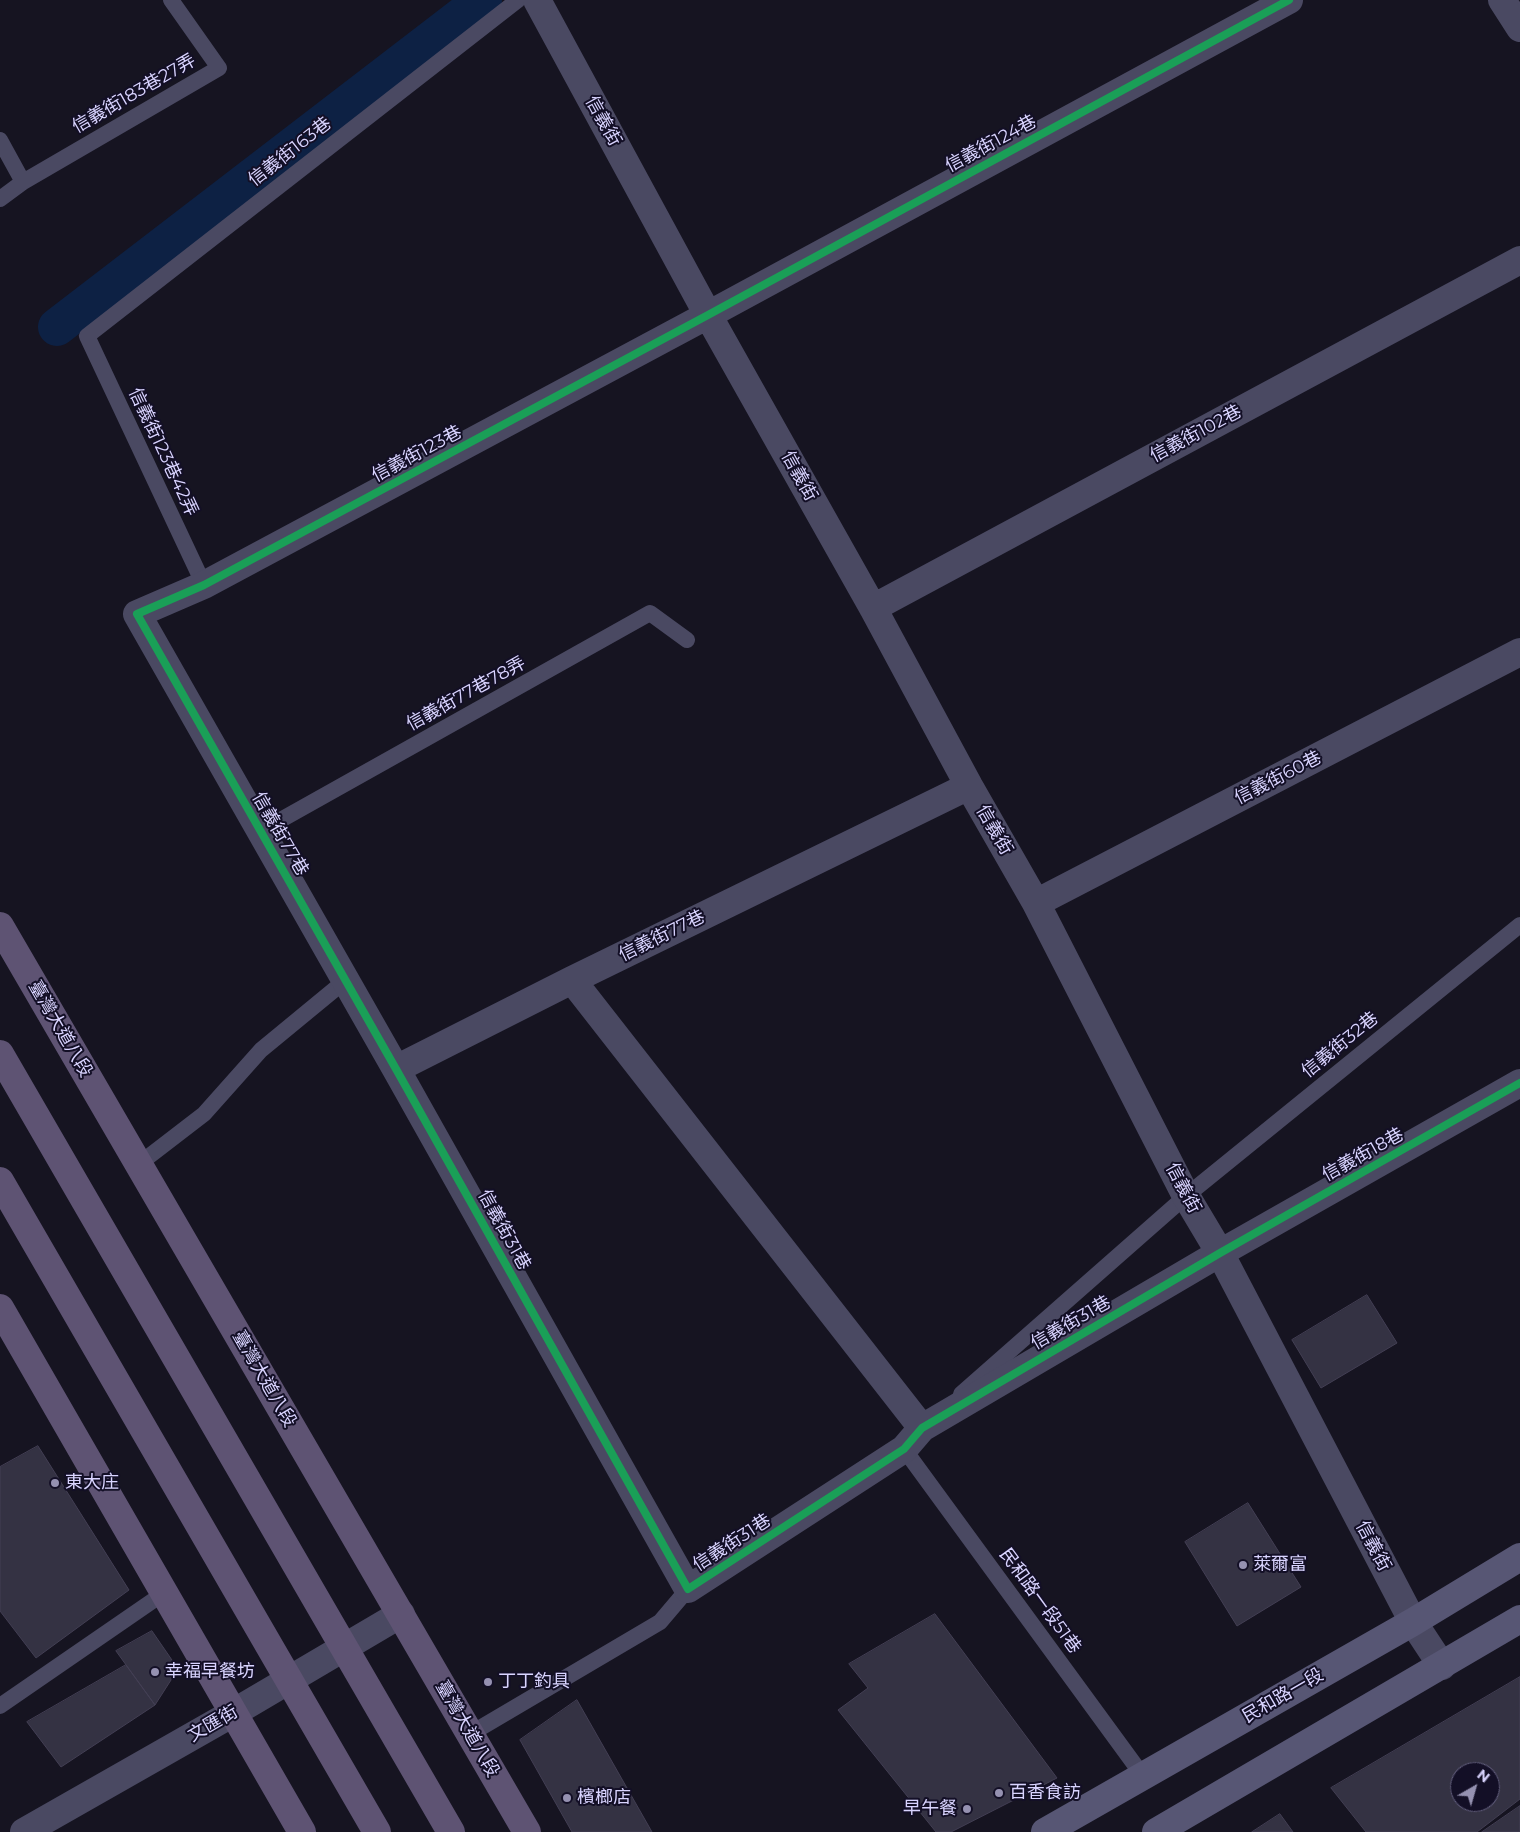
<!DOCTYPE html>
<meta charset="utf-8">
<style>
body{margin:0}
#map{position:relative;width:1520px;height:1832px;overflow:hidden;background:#161421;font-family:Montserrat,sans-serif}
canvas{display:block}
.north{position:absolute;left:1450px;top:1762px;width:50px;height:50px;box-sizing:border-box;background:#130f26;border:1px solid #625e7d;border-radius:50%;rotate:38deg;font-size:14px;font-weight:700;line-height:20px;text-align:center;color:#d9d4ff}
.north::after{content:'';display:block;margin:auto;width:18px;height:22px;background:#9591b1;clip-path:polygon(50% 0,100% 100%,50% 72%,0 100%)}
</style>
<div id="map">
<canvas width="1520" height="1832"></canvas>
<div class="north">N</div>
</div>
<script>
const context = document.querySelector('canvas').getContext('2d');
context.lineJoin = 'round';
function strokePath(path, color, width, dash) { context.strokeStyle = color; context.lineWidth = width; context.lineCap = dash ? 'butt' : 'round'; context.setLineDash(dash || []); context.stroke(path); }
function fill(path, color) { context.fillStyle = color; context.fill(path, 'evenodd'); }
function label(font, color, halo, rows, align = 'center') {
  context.font = font + ' Montserrat,"Noto Sans TC",sans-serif'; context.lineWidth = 4; context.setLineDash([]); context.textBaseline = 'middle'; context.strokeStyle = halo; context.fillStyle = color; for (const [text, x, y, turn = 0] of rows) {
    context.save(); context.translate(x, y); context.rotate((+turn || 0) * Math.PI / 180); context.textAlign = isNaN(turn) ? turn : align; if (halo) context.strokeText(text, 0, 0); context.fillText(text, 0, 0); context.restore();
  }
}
const canal = new Path2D(`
 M57 327 483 0`);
const building = new Path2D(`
 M1367 1295 1397 1343 1321 1388 1292 1340Z
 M38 1446 129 1590 36 1658 0 1611V1467Z
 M1248 1503 1301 1587 1237 1626 1185 1542Z
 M935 1614 1057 1778 951 1832H936L838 1710 868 1688 849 1664Z
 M152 1631 174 1663 171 1680 155 1705 116 1651Z
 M126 1665 155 1705 61 1767 27 1722Z
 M1520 1677V1799L1477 1832H1366L1331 1788ZM1460 1772H1490V1802H1460Z
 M577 1700 652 1832H572L520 1740Z
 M1520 1806V1832H1482Z
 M1280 1814 1293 1832H1252Z`);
const lane = new Path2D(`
 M0 140 23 182
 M0 199 23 182 219 68 171 0
 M204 585 87 336 518 0
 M261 831 650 613 687 640
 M139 1164 204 1114 261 1050 346 980
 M961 1394 1186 1196 1520 925
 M904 1449 1143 1776
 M0 1706 164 1593
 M470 1734 660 1622 688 1589`);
const street = new Path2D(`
 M537 0 708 315 873 608 969 786 1036 903 1186 1196 1220 1253 1413 1622 1442 1666
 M1289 0 708 315 204 585 137 614 396 1069 688 1589 904 1449 922 1428 1220 1253 1520 1083
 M1502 0 1520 28
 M873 608 1520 260
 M1036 903 1520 652
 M572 980 922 1428
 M396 1069 572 980 969 786
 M24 1832 233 1713 401 1614`);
const secondary = new Path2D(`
 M1045 1832 1413 1622 1520 1557
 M1156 1832 1520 1619`);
const primary = new Path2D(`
 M0 926 527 1832
 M0 1054 451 1832
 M0 1181 377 1832
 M0 1308 302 1832`);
const cycleway = new Path2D(`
 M1289 0 708 315 204 585 137 614 396 1069 688 1589 904 1449 922 1428 1220 1253 1520 1083`);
const markers = [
 [55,1483,5,"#9591b1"],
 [1243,1565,5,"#9591b1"],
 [155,1672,5,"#9591b1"],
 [488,1682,5,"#9591b1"],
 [999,1793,5,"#9591b1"],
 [567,1798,5,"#9591b1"],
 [967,1809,5,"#9591b1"]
];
const streetNames = [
 ["信義街183巷27弄",134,94,-30],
 ["信義街",603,121,61],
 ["信義街124巷",991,144,-28],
 ["信義街163巷",290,152,-38],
 ["信義街102巷",1196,434,-28],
 ["信義街123巷42弄",163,452,65],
 ["信義街123巷",417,454,-28],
 ["信義街",799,476,61],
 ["信義街77巷78弄",466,694,-29],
 ["信義街60巷",1278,778,-27],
 ["信義街",994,830,60],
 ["信義街77巷",280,834,60],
 ["信義街77巷",662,936,-26],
 ["臺灣大道八段",60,1029,60],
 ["信義街32巷",1340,1045,-39],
 ["信義街18巷",1363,1155,-29],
 ["信義街",1183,1188,62],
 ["信義街31巷",504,1230,61],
 ["信義街31巷",1071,1323,-30],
 ["臺灣大道八段",264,1379,60],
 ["信義街31巷",732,1543,-33],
 ["信義街",1373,1546,62],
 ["民和路一段51巷",1040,1601,54],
 ["民和路一段",1283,1696,-30],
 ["文匯街",213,1724,-30],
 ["臺灣大道八段",467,1729,60]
];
const poiNames = [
 ["東大庄",65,1483],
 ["萊爾富",1253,1565],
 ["幸福早餐坊",165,1672],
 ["丁丁釣具",498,1682],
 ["百香食訪",1009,1793],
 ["檳榔店",577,1798],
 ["早午餐",957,1809,"right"]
];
strokePath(canal, '#0d2144', 38);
fill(building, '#343243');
strokePath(building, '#433f54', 1);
strokePath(lane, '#4a4962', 16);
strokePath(street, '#4a4962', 28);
strokePath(secondary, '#575674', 28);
strokePath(primary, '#5e5373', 28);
strokePath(cycleway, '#1a9f57', 8);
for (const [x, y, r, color] of markers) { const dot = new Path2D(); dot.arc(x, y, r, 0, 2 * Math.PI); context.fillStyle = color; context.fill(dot); strokePath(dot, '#130f26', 2); }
label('18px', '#d9d4ff', '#130f26', streetNames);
label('18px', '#d9d4ff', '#130f26', poiNames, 'left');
</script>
